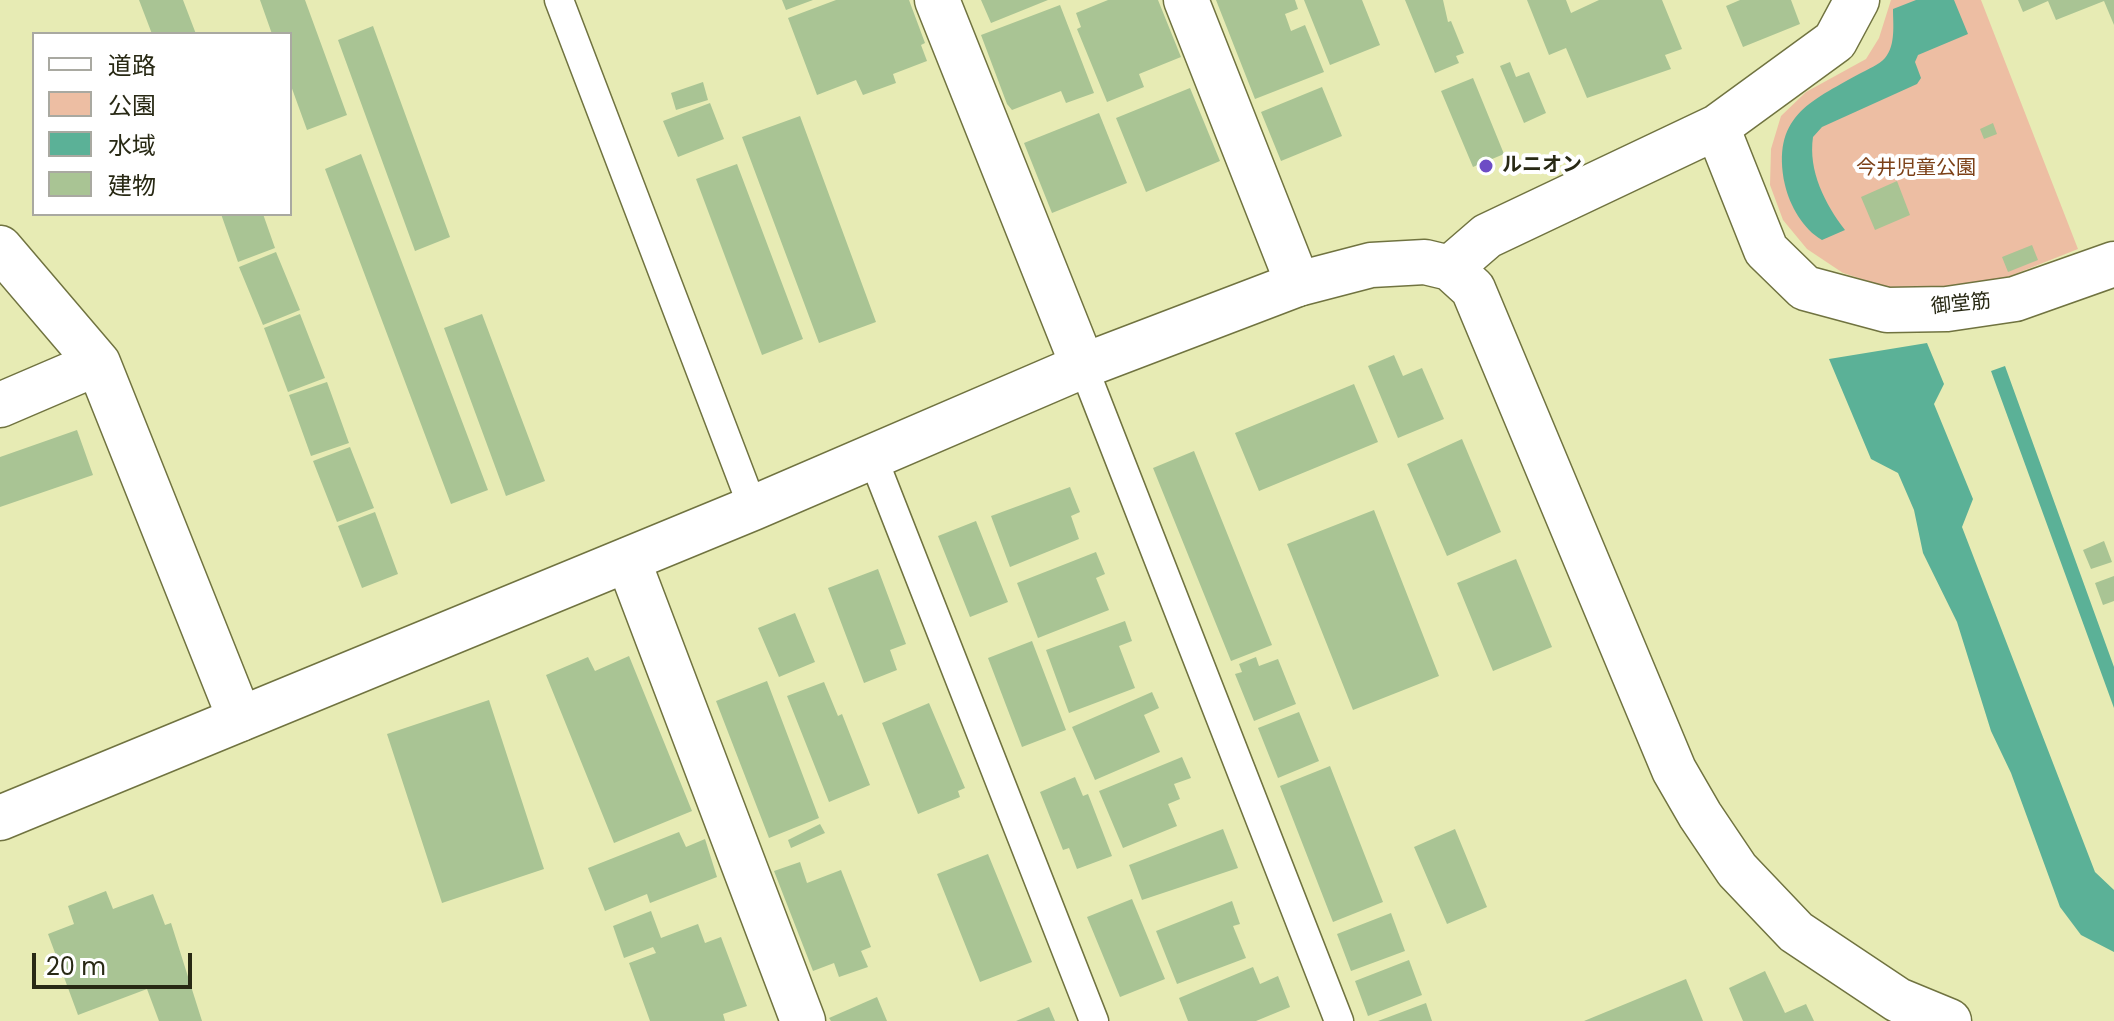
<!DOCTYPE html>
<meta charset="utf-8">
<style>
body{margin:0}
#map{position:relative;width:2114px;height:1021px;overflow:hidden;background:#e7ebb4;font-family:Poppins,"Noto Sans JP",sans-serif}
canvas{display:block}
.legend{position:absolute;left:32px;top:32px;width:260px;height:184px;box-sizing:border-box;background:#fff;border:2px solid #a9a9a1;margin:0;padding:10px 14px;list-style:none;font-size:24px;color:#282914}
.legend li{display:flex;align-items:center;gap:16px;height:40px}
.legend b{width:40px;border:2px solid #a9a9a1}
.scale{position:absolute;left:32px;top:953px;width:160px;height:36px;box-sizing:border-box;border:4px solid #282914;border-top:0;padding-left:10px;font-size:24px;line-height:28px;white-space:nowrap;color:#282914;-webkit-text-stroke:6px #fff;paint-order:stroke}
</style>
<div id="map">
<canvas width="2114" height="1021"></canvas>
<ul class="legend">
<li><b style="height:10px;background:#fff"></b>道路</li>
<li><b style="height:22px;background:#edbea3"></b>公園</li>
<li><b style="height:22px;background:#5bb197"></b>水域</li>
<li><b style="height:22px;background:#a9c494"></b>建物</li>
</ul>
<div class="scale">20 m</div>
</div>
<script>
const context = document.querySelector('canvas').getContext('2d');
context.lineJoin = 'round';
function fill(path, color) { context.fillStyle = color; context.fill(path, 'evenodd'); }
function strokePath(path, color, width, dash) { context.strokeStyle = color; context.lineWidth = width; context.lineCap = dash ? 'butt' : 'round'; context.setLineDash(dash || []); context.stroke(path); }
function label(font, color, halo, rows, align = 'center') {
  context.font = font + ' Poppins,"Noto Sans JP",sans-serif'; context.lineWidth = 8; context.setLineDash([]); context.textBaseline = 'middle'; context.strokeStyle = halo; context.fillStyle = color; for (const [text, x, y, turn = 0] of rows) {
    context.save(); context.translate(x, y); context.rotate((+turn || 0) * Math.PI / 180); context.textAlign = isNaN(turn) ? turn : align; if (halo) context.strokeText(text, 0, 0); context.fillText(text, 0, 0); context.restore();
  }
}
const green = new Path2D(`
 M1891 0H1981L2078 249 1995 282 1902 292 1843 273 1807 249 1783 220 1770 185 1771 149 1781 116 1806 92 1866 59 1879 38Z`);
const water = new Path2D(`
 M1916 0H1954L1968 34 1918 55 1915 62 1921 78 1917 84 1822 127 1813 137C1808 171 1825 204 1845 230L1822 240C1803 229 1790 206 1785 185 1771 117 1809 102 1859 74 1868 69 1879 65 1885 58 1896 45 1893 24 1893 9Z
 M1927 343 1944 384 1934 404 1973 499 1962 527 2095 872 2114 890V952L2081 935 2060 907 2011 773 1991 731 1957 622 1923 553 1914 510 1898 473 1871 459 1829 359Z
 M2005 366 2114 667V708L1991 371Z`);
const building = new Path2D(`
 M139 0H183L196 34H152Z
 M260 0H305L347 115 307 130 290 83V34H272Z
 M782 0H813L786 10Z
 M836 0H909L925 43 921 45 927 61 893 74 896 83 863 95 856 80 817 95 788 18Z
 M981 0H1048L991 23Z
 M1108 0H1158L1181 57 1139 74 1144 87 1107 102 1077 29 1081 27 1076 13Z
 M1216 0H1295L1298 9 1285 14 1291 31 1305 25 1324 72 1255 99Z
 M1304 0H1362L1380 45 1330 65Z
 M1405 0H1443L1448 22 1451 21 1464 53 1456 56 1459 63 1435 73Z
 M1527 0H1566L1571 13 1599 0H1662L1682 49 1665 55 1671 69 1587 98 1566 48 1549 55Z
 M1740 0H1791L1800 24 1743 47 1726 6Z
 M2018 0H2114V25L2104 1 2056 20 2048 1 2023 12Z
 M1060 5 1094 93 1066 103 1061 91 1012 110 1007 104 981 35Z
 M373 26 450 237 415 251 338 40Z
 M1510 62 1516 77 1529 72 1546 113 1524 123 1500 66Z
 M1473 78 1504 154 1473 167 1441 91Z
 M703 82 708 100 676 110 671 93Z
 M1322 87 1342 136 1281 161 1261 112Z
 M1190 88 1220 161 1146 192 1116 118Z
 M710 103 724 139 678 157 663 121Z
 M1099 113 1127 183 1052 213 1024 143Z
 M800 116 876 322 819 343 742 137Z
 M1993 123 1997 134 1984 139 1980 129Z
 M361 154 488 490 451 504 325 169Z
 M737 164 803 339 762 355 696 179Z
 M1897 181 1910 215 1875 230 1861 197Z
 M221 214H263L275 248 238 262Z
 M2032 245 2038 260 2008 272 2002 257Z
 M276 252 300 310 263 325 239 267Z
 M300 314 325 378 288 392 264 328Z
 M482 314 545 481 506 496 444 328Z
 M1394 355 1403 376 1422 368 1444 419 1398 438 1368 366Z
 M327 382 349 443 311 456 289 395Z
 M1354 384 1378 442 1259 491 1235 433Z
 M77 430 93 475 0 507V457Z
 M1462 439 1501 532 1447 556 1407 464Z
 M350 447 374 508 337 522 313 461Z
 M1194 451 1272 645 1231 661 1153 468Z
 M1070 487 1080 512 1071 516 1079 539 1010 567 991 516Z
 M1374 510 1439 676 1353 710 1287 544Z
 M375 512 398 574 362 588 338 526Z
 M976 521 1008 602 970 617 938 536Z
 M2104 541 2112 562 2091 569 2083 550Z
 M1096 552 1105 574 1096 578 1109 610 1038 638 1017 583Z
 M1516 559 1552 647 1493 671 1457 583Z
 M878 569 906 644 890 650 897 670 864 683 828 588Z
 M2114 576V601L2103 605 2095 583Z
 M795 613 815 662 779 677 758 628Z
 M1125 621 1132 641 1119 646 1135 688 1069 713 1046 650Z
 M1032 641 1066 730 1022 747 988 658Z
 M629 656 692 811 614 843 546 675 588 657 595 671Z
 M1256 657 1259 666 1278 659 1296 704 1254 721 1235 674 1242 672 1239 664Z
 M767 681 819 818 769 838 716 701Z
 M824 682 838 716 842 714 870 785 829 802 787 696Z
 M1152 692 1159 708 1144 715 1160 752 1095 780 1072 727Z
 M489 700 544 869 442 903 387 734Z
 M929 703 965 788 958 791 960 797 918 814 882 723Z
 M1299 712 1319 761 1278 778 1258 728Z
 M1182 757 1191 778 1174 784 1180 799 1168 804 1177 826 1123 848 1099 791Z
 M1330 766 1383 902 1333 922 1280 786Z
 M1075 777 1083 796 1088 794 1112 856 1077 869 1069 848 1063 850 1040 792Z
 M820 824 825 833 791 848 788 840Z
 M1223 829 1238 868 1142 900 1129 865Z
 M1455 829 1487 907 1447 924 1414 847Z
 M679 832 686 847 705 839 717 877 650 903 647 894 605 911 588 868Z
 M988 854 1032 962 980 982 937 874Z
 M800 862 807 883 841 870 871 947 861 951 868 967 839 977 834 963 813 971 774 871Z
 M106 891 113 909 153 894 165 925 171 923 202 1021H159L147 989 78 1015 48 934 74 924 68 906Z
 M1132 899 1165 979 1120 997 1087 917Z
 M1232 901 1240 924 1233 926 1246 958 1177 984 1156 931Z
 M651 911 661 938 698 924 705 943 721 937 747 1006 723 1014 725 1021H650L629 963 656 953 653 947 624 958 613 926Z
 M1391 913 1405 951 1351 971 1337 934Z
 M1409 960 1422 995 1368 1016 1355 981Z
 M1253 967 1260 984 1278 976 1290 1007 1256 1021H1188L1179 998Z
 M1765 971 1785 1013 1806 1004 1814 1021H1743L1729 988Z
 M1686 979 1703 1021H1584Z
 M877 997 887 1021H831L829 1018Z
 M1426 1003 1432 1021H1378Z
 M1049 1007 1055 1021H1016Z`);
const service = new Path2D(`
 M559 0 753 508
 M1083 366 1339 1021
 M873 458 1094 1021`);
const minor = new Path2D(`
 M937 0 1083 366
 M1186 0 1298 284
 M1717 127 1766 250 1805 288 1887 310 1947 309 2015 299 2114 264
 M0 248 98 363 240 719
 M1450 268 1487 236 1717 127 1835 41 1857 0
 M0 405 98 363
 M628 560 803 1021`);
const tertiary = new Path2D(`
 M0 818 753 508 1083 366 1298 284 1371 265 1425 262 1450 268 1473 289 1674 770 1700 815 1737 870 1796 932 1898 1000 1949 1021`);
const markers = [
 [1486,166,8,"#6d4cc5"]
];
const poiNames = [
 ["ルニオン",1502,166]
];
const parkNames = [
 ["今井児童公園",1916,169]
];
const streetNames = [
 ["御堂筋",1961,305,-6]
];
fill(green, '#edbea3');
fill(water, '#5bb197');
fill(building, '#a9c494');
strokePath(service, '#707340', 31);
strokePath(minor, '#707340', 47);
strokePath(tertiary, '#707340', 47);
strokePath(service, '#fff', 28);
strokePath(minor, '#fff', 44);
strokePath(tertiary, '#fff', 44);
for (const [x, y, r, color] of markers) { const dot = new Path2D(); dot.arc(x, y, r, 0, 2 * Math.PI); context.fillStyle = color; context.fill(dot); strokePath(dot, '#fff', 3); }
label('bold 20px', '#282914', '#fff', poiNames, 'left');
label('20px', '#7c4017', '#fff', parkNames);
label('20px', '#282914', '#fff', streetNames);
</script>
